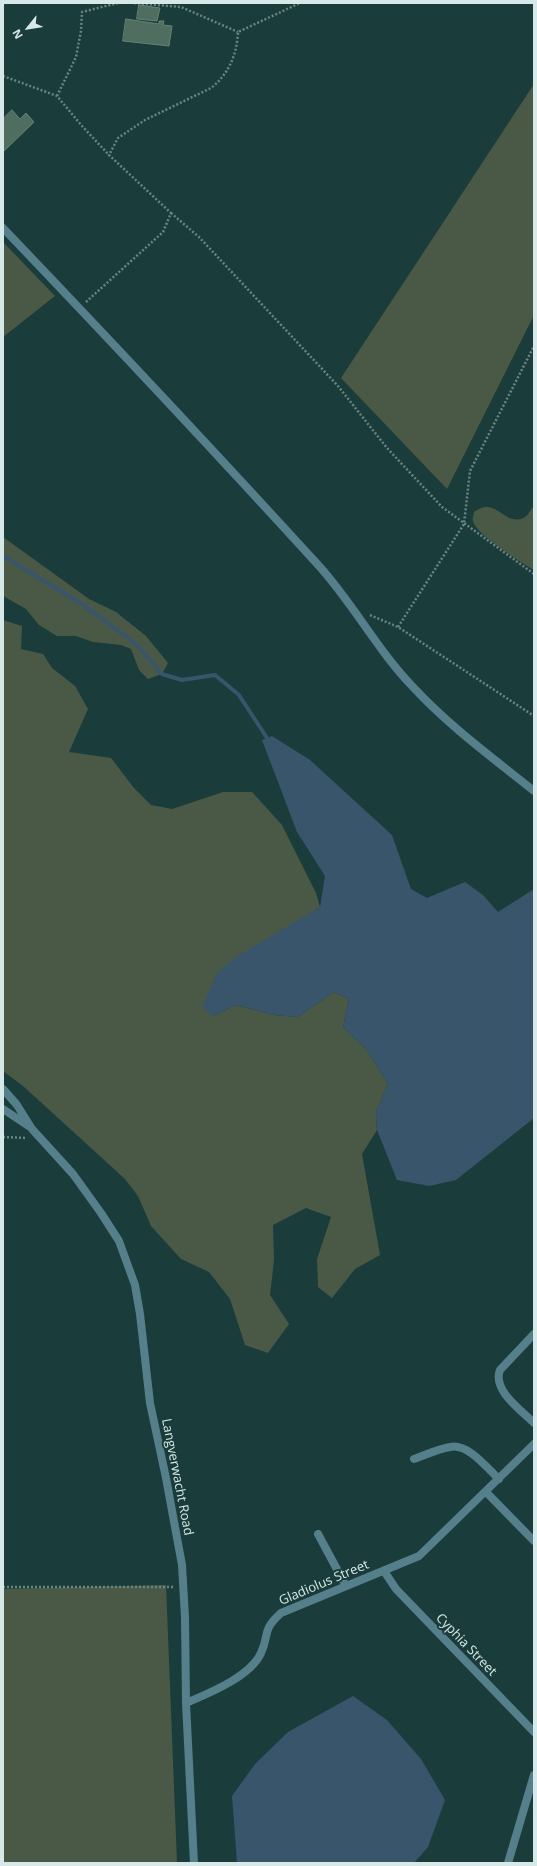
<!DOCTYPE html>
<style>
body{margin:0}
#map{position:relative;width:537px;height:1866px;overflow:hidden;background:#1a3d3b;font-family:"Open Sans",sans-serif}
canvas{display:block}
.frame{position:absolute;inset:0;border:4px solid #d6e9e8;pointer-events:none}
.north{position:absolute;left:8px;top:8px;width:40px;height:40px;-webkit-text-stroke:3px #1a3d3b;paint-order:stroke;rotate:240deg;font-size:11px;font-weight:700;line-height:16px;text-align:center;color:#d6e9e8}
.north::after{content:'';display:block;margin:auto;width:14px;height:18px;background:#d6e9e8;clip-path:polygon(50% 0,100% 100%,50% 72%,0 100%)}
</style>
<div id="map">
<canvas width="537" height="1866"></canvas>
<div class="frame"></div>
<div class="north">N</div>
</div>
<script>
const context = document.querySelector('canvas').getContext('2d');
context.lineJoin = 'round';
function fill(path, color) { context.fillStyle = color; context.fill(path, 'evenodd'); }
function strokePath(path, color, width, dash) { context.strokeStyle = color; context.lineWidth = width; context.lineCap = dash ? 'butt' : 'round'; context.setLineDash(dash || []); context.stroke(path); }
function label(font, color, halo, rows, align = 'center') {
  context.font = font + ' "Open Sans",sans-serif'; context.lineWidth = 4; context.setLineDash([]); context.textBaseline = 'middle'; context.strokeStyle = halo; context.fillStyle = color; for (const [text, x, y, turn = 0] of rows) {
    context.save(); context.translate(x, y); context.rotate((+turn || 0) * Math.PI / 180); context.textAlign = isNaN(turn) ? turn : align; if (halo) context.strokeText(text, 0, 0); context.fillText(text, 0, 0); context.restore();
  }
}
const green = new Path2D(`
 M534 84V315L447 489 341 378Z
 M3 242 55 296 3 337Z
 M534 506V570C522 563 475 534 473 521 472 518 474 514 474 512 495 496 503 524 521 519 527 518 530 510 534 506Z
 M3 537 89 599 116 612 146 636 168 663 162 674 148 679 139 670 131 649 121 645 93 642 76 636H57L39 625 26 609 5 597 3 595Z
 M3 620 22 626 21 649 43 654 52 668 75 686 88 709 69 752 111 758 134 788 151 805 172 809 223 792H252L282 825 316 893 320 907 287 928 213 1016 236 1005 274 1015 297 1017 334 992 349 999 343 1027 366 1049 388 1084 376 1112 377 1130 362 1154 380 1255 355 1269 332 1298 318 1287 317 1259 331 1217 306 1208 273 1225 274 1260 270 1295 289 1324 268 1353 245 1345 230 1299 209 1272 181 1259 151 1226 138 1196 125 1179 23 1086 3 1071Z
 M166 1585 177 1863H3V1589Z`);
const water = new Path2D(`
 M272 736 310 760 392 835 411 889 427 898 465 882 483 895 498 912 534 889V1118L456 1180 429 1186 397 1180 377 1130 376 1112 388 1084 366 1049 343 1027 349 999 334 992 297 1017 274 1015 236 1005 213 1016 202 1007 217 973 236 957 320 907 325 876 297 832 262 740Z
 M353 1696 387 1720 421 1759 445 1800 428 1847 414 1863H237L232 1796 255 1764 288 1732Z`);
const stream = new Path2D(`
 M3 556 82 604 136 644 162 674 182 680 215 675 239 695 267 738`);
const building = new Path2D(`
 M139 5 160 8 157 21 137 19Z
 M126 19 159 24V21H164L163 25 172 26 169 46 123 41Z
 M12 110 20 119 26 113 34 122 3 152V119Z`);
const path = new Path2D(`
 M134 3 181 7 238 32
 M3 4 4 3
 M3 76 57 96 82 126 109 155
 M57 96 76 57 81 31 82 12 118 3
 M171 213 199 237 338 386 387 448 442 507 534 574
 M86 302 163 232 171 213 109 155 118 138 145 120 211 88C229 74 237 54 238 32L300 3
 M370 615 398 627 534 716
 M398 627 464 524 470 471 534 346
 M3 1137 27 1138
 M3 1587H174`);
const minor = new Path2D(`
 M3 228C110 340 216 453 320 567 354 605 378 651 413 687 449 726 493 758 534 791
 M3 1089 17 1105 32 1129 73 1174 101 1213 119 1241 135 1285 140 1314 150 1403 166 1478 182 1565 185 1617 186 1703 194 1863
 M3 1109 30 1127
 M534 1334 500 1370C492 1390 521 1410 534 1423
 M414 1459C425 1455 438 1449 450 1447 468 1443 487 1468 499 1479
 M486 1492 534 1541
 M318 1534 346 1586
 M384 1571 396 1589 534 1732
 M186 1703C209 1693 250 1677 261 1653 270 1634 261 1631 281 1613L419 1556 534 1444
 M508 1863 534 1775`);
const streetNames = [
 ["Langverwacht Road",177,1477,79],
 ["Gladiolus Street",324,1583,-23],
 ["Cyphia Street",466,1645,46]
];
fill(green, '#4a5946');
fill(water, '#38556c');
strokePath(stream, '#38556c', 4);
fill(building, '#506e60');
strokePath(building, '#658375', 1);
strokePath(path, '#688583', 2.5, [2, 2]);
strokePath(minor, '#557f8b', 8);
label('13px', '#d6e9e8', '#1a3d3b', streetNames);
</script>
